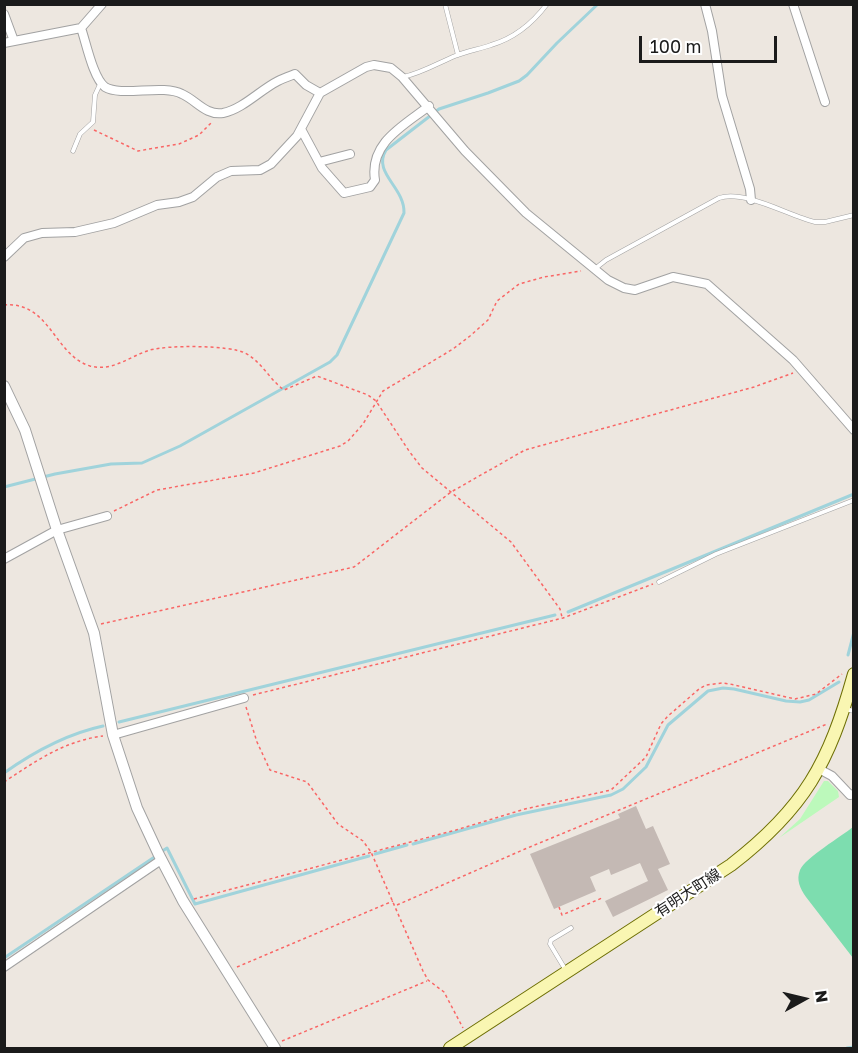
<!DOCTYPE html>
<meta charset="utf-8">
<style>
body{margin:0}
#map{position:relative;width:858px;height:1053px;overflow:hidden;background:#ede7e0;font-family:"Golos Text",sans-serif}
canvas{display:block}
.frame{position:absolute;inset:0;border:6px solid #1b1b1b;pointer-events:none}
.north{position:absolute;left:774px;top:969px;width:60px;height:60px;-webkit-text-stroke:4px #fff;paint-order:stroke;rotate:82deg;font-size:16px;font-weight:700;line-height:24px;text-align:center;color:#1b1b1b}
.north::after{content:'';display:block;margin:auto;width:21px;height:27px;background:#1b1b1b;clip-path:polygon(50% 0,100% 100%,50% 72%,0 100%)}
.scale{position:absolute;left:639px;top:36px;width:138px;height:27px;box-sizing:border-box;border:3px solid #1b1b1b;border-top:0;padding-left:8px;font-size:18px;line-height:21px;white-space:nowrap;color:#1b1b1b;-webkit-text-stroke:4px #fff;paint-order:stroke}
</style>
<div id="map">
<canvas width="858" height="1053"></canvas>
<div class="frame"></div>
<div class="north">N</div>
<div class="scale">100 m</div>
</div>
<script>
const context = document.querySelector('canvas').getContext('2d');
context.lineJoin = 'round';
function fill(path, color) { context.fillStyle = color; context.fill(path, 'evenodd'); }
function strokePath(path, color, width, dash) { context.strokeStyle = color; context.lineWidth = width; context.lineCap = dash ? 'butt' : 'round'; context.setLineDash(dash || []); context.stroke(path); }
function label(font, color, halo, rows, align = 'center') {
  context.font = font + ' "Golos Text","Noto Sans JP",sans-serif'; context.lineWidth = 4.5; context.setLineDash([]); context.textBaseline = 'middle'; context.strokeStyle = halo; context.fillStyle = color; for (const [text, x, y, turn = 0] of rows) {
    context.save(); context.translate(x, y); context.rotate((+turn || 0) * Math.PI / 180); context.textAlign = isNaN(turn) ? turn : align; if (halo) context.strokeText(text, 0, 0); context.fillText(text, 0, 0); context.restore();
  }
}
const park = new Path2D(`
 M824 781H828L838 791 839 797 779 838 800 819Z`);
const pitch = new Path2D(`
 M853 827V958L806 897C800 888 796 880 800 870 805 858 842 836 853 827Z`);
const stream = new Path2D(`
 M4 487 55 474 111 464 142 463 180 446 330 362 337 355 404 213C405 187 372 173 386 150L439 109 488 93 519 81 527 75 557 43 598 4
 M568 612 854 494
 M848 655 854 632
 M119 722 555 615
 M4 773C35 751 66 734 103 726
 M413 844 516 815 611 795 623 789 646 767 668 725 708 691 723 688 734 689 786 701 800 702 809 700 839 682
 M161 852 167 848 195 904 369 856
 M375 854 407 845
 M4 958 156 856
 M847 1048 854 1047`);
const building = new Path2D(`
 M636 806 646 829 653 826 670 864 658 869 668 890 613 917 605 901 648 881 640 863 611 875 609 869 590 877 596 891 554 909 530 854 620 818 618 814Z`);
const path = new Path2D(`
 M94 130 138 151 179 144 199 135 212 122
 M4 305C50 301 54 355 90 366 113 372 130 356 150 350 168 345 229 345 245 353 261 361 269 379 284 390L317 376 368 395 376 401 409 451 422 468 511 542 560 609 562 617
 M114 511 157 490 254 473 340 446 348 441 363 424 383 391 453 349 470 336 488 320 497 301 519 284 544 277 581 271
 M101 624 354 567 451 492 525 450 754 387 793 373
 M253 695 563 618 653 584
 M246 707 257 742 270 770 307 782 338 824 363 841 371 852 423 971 428 980 444 992 463 1028
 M4 782C36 761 64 741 103 736
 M194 899 456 830 525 809 611 790 646 757 661 724 668 716 699 689 706 685 722 683 730 684 795 699 816 694 842 674
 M397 905 525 849 827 724
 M559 907 562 915 602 898
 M237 967 393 901
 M282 1041 427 981`);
const service = new Path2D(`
 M445 4 458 55
 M403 77C422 73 438 63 455 56 467 51 480 49 491 45 515 38 532 24 547 4
 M73 151 80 134 93 122 95 95 101 82
 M596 268 606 260 719 198C744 189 789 216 815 222H825L854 215
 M659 582 716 554 854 500
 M845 709 854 711
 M565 969 550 944 551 940 571 928`);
const minor = new Path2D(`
 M705 4 712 31 722 96 750 189 751 200
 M793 4 825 102
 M4 14 14 41
 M81 28C86 42 93 78 105 87 121 97 163 84 182 94 196 100 206 116 223 113 243 109 260 90 278 81 284 78 290 76 295 74L306 85 320 93
 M4 43 81 28 102 4
 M301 129 322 168 344 193 370 187 375 180C369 143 403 126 429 106
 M319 162 350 154
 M4 257 24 238 42 233 75 232 114 223 157 205 179 202 193 197 217 177 231 171 260 170 271 164 297 136 320 93 366 67 374 65 391 68 402 77 465 151 526 213 608 280 624 288 635 290 673 277 707 284 793 360 854 430
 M4 559 57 530 107 516
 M113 735 244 698
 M819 769 832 776 850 795 854 794
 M4 967 161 860`);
const tertiary = new Path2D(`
 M4 386 25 430 57 530 94 633 113 735 137 808 158 853 183 901 275 1048`);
const secondary = new Path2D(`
 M450 1048 731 865C805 808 829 763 854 674`);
const streetNames = [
 ["有明大町線",688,893,-33]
];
fill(park, '#bcf9bb');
fill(pitch, '#7dddaf');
strokePath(stream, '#a0d3db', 3);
fill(building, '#c4b9b4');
strokePath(service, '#a2a2a2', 5);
strokePath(minor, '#a2a2a2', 10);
strokePath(tertiary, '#a2a2a2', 12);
strokePath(secondary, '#6e6f05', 14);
strokePath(path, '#f96665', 1.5, [3, 3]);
strokePath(service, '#fff', 4);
strokePath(minor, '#fff', 8);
strokePath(tertiary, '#fff', 10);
strokePath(secondary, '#f9f6b2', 12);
label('15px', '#1b1b1b', '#fff', streetNames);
</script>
